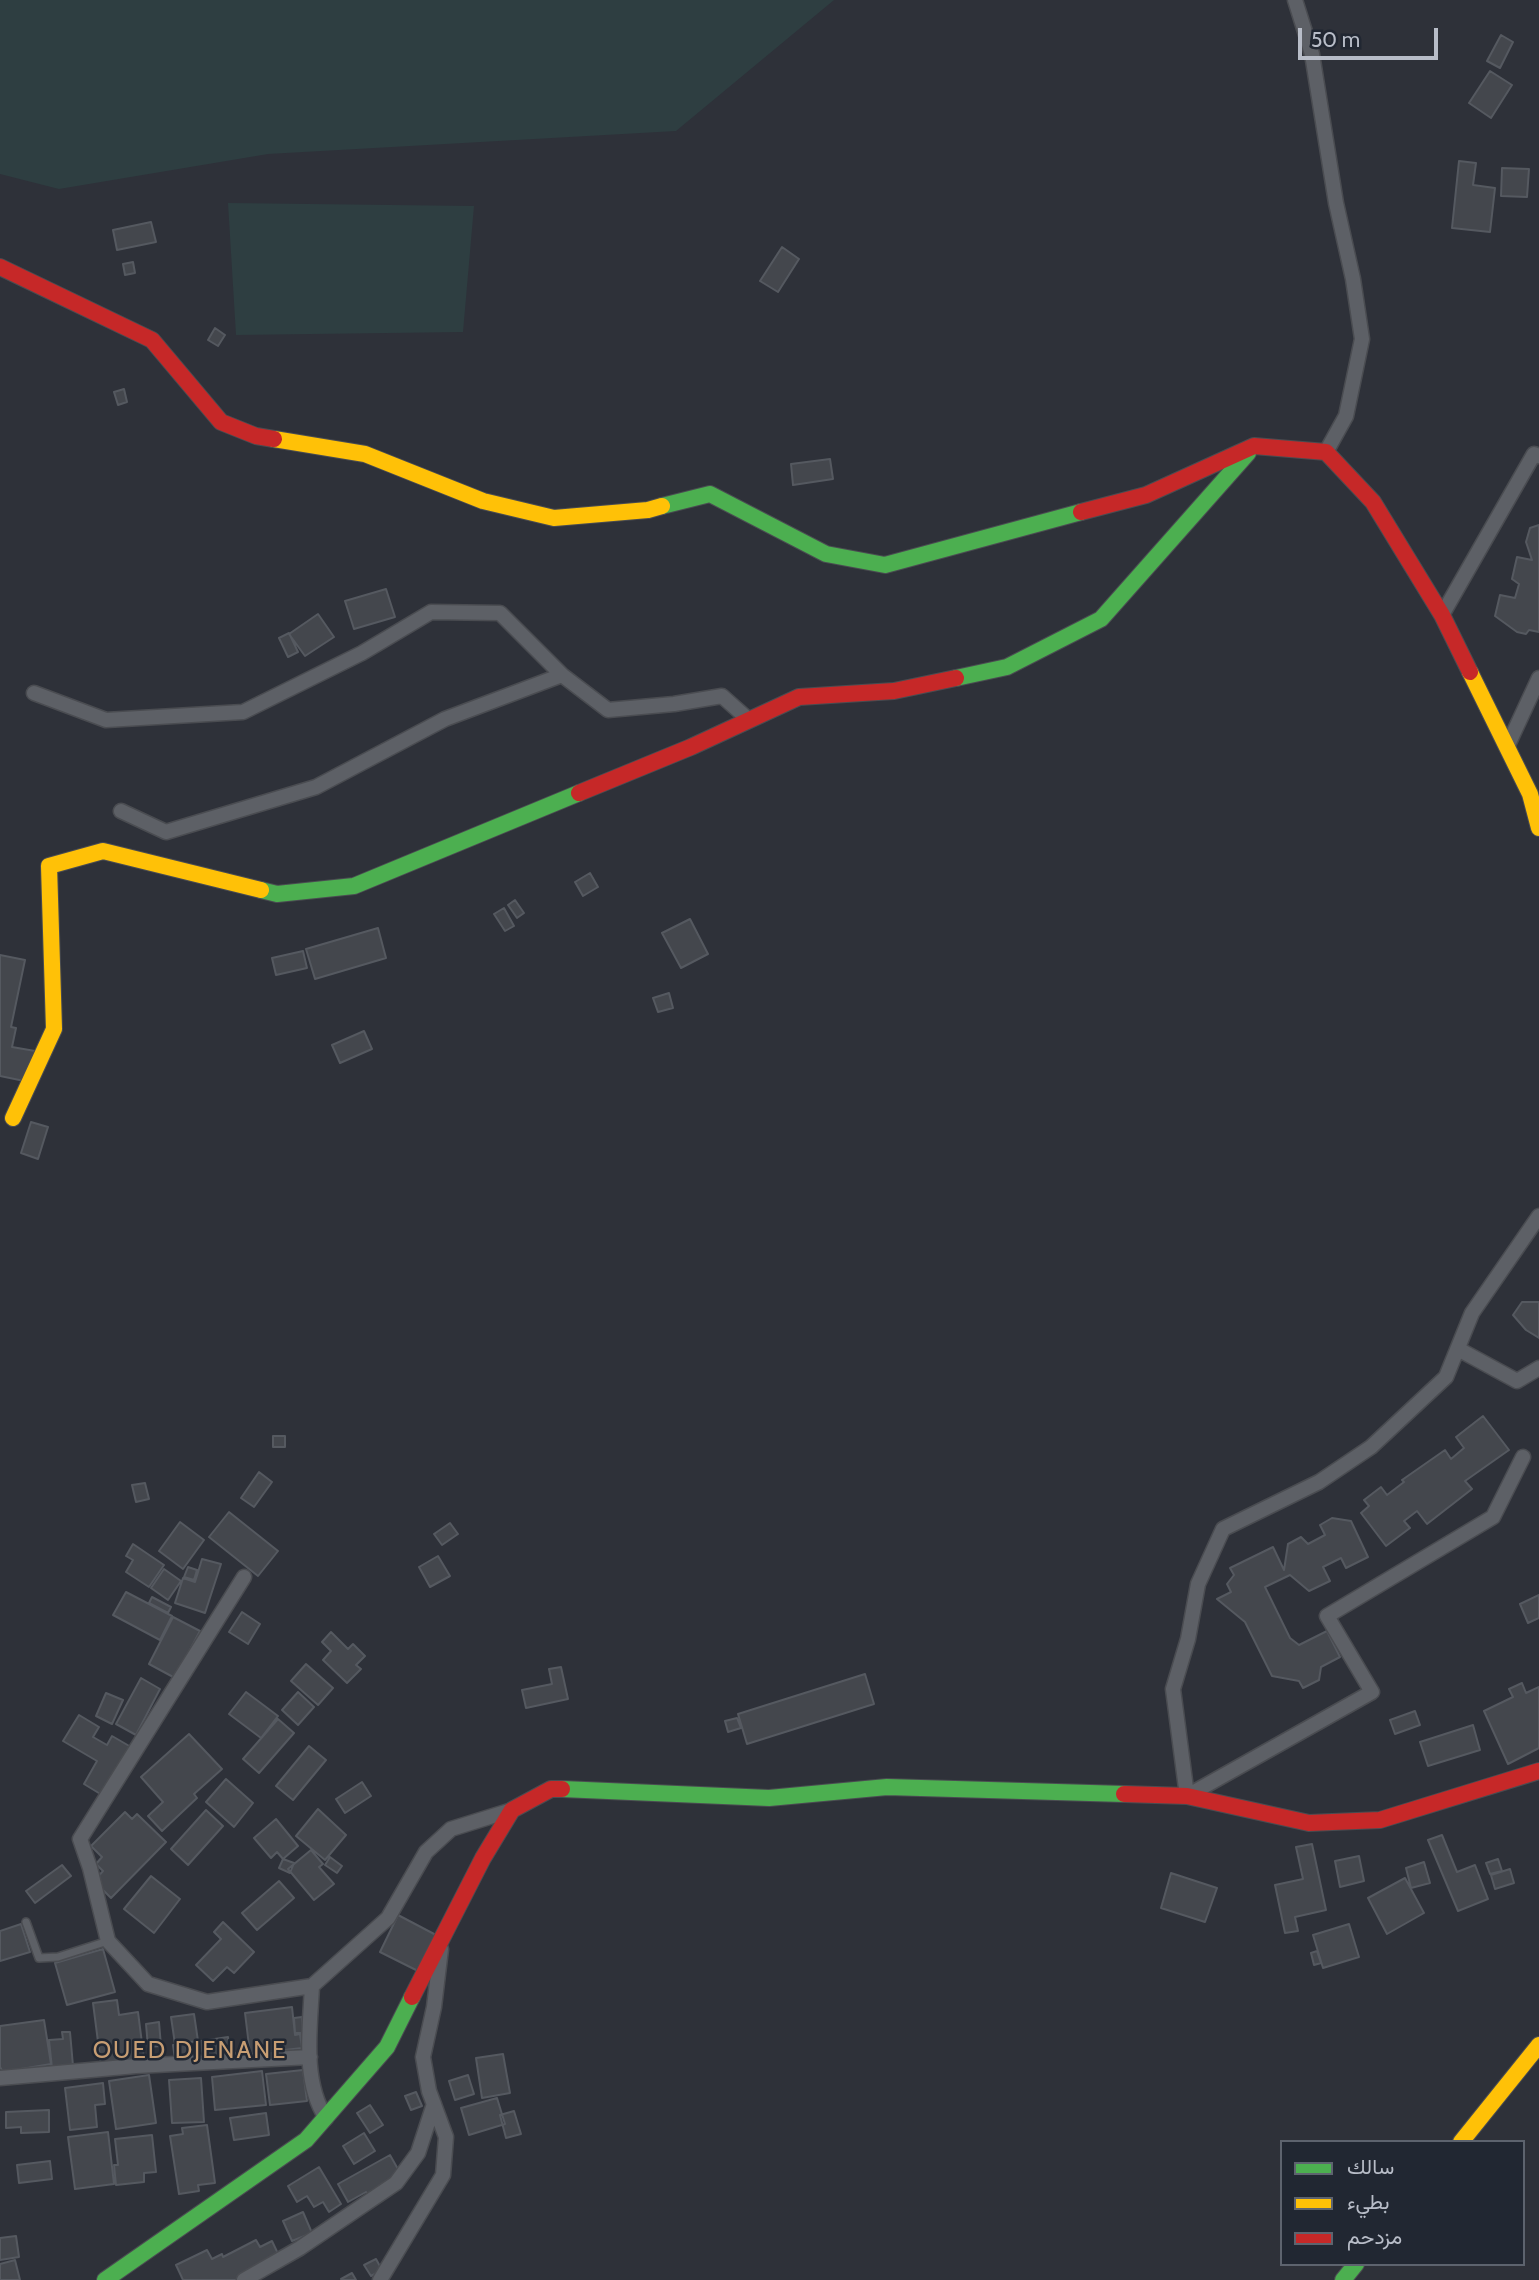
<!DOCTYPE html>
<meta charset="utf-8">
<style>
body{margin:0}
#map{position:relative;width:1539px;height:2280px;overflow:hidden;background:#2e3139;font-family:Cabin,Vazirmatn,sans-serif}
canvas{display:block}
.legend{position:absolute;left:1280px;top:2140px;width:245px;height:126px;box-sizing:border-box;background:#212732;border:2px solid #5d636e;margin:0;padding:9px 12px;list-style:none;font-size:21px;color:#b8bdc8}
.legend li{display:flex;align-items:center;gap:14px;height:35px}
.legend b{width:35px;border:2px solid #5d636e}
.scale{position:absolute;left:1298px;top:28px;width:140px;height:32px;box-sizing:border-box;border:4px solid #b8bdc8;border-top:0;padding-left:9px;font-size:21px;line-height:24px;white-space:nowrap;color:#b8bdc8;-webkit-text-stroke:5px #212732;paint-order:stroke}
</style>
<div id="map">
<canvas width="1539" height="2280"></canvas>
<ul class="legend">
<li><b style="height:9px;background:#4caf50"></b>سالك</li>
<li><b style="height:9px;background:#ffc107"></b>بطيء</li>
<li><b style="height:9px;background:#c62828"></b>مزدحم</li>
</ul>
<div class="scale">50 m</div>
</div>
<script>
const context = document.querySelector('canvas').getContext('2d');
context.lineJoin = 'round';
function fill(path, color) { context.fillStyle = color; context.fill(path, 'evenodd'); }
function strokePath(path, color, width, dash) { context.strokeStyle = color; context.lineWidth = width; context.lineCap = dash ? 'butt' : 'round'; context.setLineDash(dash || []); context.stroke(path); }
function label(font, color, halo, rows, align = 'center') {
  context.font = font + ' Cabin,sans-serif'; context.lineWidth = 5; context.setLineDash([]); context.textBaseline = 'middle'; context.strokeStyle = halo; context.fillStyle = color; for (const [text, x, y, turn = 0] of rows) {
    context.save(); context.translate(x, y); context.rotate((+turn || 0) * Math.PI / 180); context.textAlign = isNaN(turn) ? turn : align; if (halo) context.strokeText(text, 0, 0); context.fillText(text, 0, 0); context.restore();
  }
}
const green = new Path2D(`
 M0 0H834L676 131 268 154 59 189 0 174Z
 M228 203 474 206 463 332 236 335Z`);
const building = new Path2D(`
 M1501 35 1513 42 1500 68 1487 61Z
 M1490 71 1512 85 1491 118 1469 103Z
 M1459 161 1476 163 1473 185 1495 188 1490 232 1452 228Z
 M1502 168 1529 169 1527 197 1501 196Z
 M151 222 156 242 117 250 113 230Z
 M782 247 799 259 778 292 760 281Z
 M133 262 135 273 125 275 123 264Z
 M215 328 225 335 218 346 208 340Z
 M124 389 127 402 118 405 114 392Z
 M830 459 833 479 793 485 791 464Z
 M1539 525V632L1529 630 1526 634 1517 632 1495 616 1500 595 1515 598 1519 584 1512 579 1517 557 1532 560 1526 542 1530 528Z
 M386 589 395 617 354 629 345 601Z
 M318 614 334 637 305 656 289 634Z
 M289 633 298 652 288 657 279 638Z
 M590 873 598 887 583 896 575 882Z
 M515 900 524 913 517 918 508 905Z
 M504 908 514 926 505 931 494 914Z
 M690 919 708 954 681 968 662 933Z
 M378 928 386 958 315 979 306 949Z
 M303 951 307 968 276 975 272 958Z
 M0 955 25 960 11 1027 16 1028 12 1047 35 1051 29 1082 0 1076Z
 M669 993 673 1008 658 1012 653 998Z
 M364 1031 372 1049 340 1063 332 1045Z
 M31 1122 48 1127 38 1159 21 1153Z
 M1522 1302H1539V1338L1526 1330 1513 1315Z
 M1483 1416 1509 1450 1465 1481 1472 1489 1427 1524 1417 1511 1404 1521 1410 1528 1386 1546 1361 1513 1369 1506 1364 1500 1381 1487 1387 1495 1404 1482 1402 1480 1445 1450 1451 1459 1464 1448 1456 1437Z
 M273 1436H285V1447H273Z
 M259 1472 272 1482 254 1507 241 1498Z
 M145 1483 149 1499 136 1502 132 1485Z
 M229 1512 278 1551 258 1576 209 1537Z
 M1332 1518 1351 1521 1368 1557 1346 1568 1341 1558 1323 1567 1330 1581 1309 1591 1290 1575 1265 1587 1290 1638 1299 1645 1327 1631 1340 1657 1321 1667 1319 1680 1303 1688 1299 1681 1272 1676 1245 1622 1217 1599 1231 1592 1227 1584 1234 1575 1230 1568 1273 1547 1284 1570 1288 1544 1301 1537 1308 1544 1325 1535 1320 1525Z
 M180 1522 204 1540 183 1569 159 1551Z
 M450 1523 458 1534 442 1545 434 1534Z
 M133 1544 164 1565 149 1587 126 1572 133 1560 126 1556Z
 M438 1556 450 1576 430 1587 419 1567Z
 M202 1559 221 1564 205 1613 175 1603 183 1578 195 1582Z
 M188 1567 197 1570 194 1580 184 1577Z
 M164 1569 181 1581 168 1600 151 1588Z
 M126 1592 172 1616 160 1640 113 1615Z
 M1539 1595V1618L1528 1623 1520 1604Z
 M152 1597 171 1607 168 1613 149 1603Z
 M242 1612 260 1624 248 1644 229 1632Z
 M173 1617 200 1631 175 1678 149 1664Z
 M331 1632 348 1649 353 1644 365 1656 356 1665 361 1669 347 1683 323 1660 331 1651 322 1642Z
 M306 1664 333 1688 318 1705 291 1681Z
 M561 1667 568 1699 526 1708 522 1690 552 1684 549 1669Z
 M865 1674 874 1704 747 1744 738 1714Z
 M141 1678 160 1689 136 1735 116 1724Z
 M1522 1683 1526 1693 1539 1687V1748L1508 1764 1484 1711 1513 1697 1509 1689Z
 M246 1692 278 1716 261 1738 229 1714Z
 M298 1692 314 1707 298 1725 282 1710Z
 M106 1693 123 1700 112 1724 96 1716Z
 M1415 1711 1420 1725 1395 1734 1390 1720Z
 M79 1715 99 1727 93 1737 107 1745 112 1736 131 1747 102 1795 84 1784 97 1761 63 1741Z
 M737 1718 741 1728 728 1732 725 1721Z
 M278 1719 294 1733 259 1773 243 1759Z
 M1473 1725 1480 1750 1428 1766 1420 1742Z
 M189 1734 222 1769 194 1794 197 1798 162 1831 148 1816 163 1802 141 1777Z
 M309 1746 326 1760 293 1800 276 1786Z
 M226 1779 253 1803 234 1827 206 1802Z
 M362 1782 371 1796 345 1813 336 1799Z
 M318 1809 346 1835 325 1860 296 1836Z
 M206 1810 223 1826 188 1865 171 1849Z
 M125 1812 132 1819 137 1814 166 1842 111 1898 94 1881 103 1871 96 1864 102 1857 91 1846Z
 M276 1819 298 1846 283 1859 277 1852 271 1858 254 1838Z
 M1442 1835 1457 1872 1475 1865 1488 1899 1458 1911 1428 1840Z
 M1312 1844 1326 1910 1295 1917 1298 1931 1285 1933 1275 1885 1303 1879 1296 1847Z
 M311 1850 323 1864 319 1867 334 1884 314 1900 288 1869Z
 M1359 1856 1364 1881 1340 1887 1335 1861Z
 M330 1857 342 1866 337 1873 325 1865Z
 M283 1859 294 1863 290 1873 279 1868Z
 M1498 1859 1502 1871 1490 1874 1486 1863Z
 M1424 1862 1430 1883 1411 1888 1406 1868Z
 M62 1865 71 1876 35 1903 26 1891Z
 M1510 1869 1514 1883 1495 1889 1491 1875Z
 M1171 1873 1217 1888 1205 1922 1161 1908Z
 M151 1876 180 1899 154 1933 124 1909Z
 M1405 1878 1424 1913 1387 1934 1368 1898Z
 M279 1881 294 1898 257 1930 242 1913Z
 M398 1915 436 1935 418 1971 380 1952Z
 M223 1922 254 1952 234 1973 227 1967 213 1981 196 1965 221 1939 214 1932Z
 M21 1924 30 1952 0 1961V1931Z
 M1349 1924 1359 1957 1323 1968 1313 1935Z
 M103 1949 115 1992 67 2005 55 1963Z
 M1317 1951 1321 1963 1314 1965 1311 1953Z
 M117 2000 119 2015 138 2012 144 2059 101 2065 93 2003Z
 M292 2007 295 2035 300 2034 302 2048 250 2054 245 2013Z
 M194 2014 198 2041 175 2044 171 2017Z
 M302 2017 303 2033H295L294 2018Z
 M44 2020 51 2064 3 2072 0 2067V2026Z
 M159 2022 161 2046 148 2047 146 2024Z
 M62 2032H70L73 2066 52 2068 49 2040 63 2039Z
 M228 2037 230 2054 203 2058 201 2041Z
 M186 2043 188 2056 175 2059 173 2045Z
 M503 2054 510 2093 482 2098 476 2058Z
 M303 2070 307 2101 270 2105 266 2074Z
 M262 2071 266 2105 215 2110 212 2077Z
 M149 2075 156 2123 116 2129 109 2081Z
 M468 2075 474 2094 455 2100 449 2081Z
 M201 2078 204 2122 172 2123 169 2080Z
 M103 2083 105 2104 95 2105 97 2127 70 2130 65 2088Z
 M416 2092 422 2106 411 2110 405 2096Z
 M497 2098 505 2124 469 2135 461 2108Z
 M370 2105 383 2125 370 2133 357 2113Z
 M49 2110V2132L21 2133V2127L6 2128V2112Z
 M514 2111 521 2134 506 2138 500 2115Z
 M266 2113 269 2135 234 2140 230 2118Z
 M207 2125 215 2183 198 2185 199 2191 179 2194 170 2136 183 2134 182 2128Z
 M108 2132 114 2184 75 2189 68 2137Z
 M364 2133 375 2151 354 2164 343 2146Z
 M152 2135 156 2172 144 2173V2182L116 2185 114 2165H118L115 2139Z
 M390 2155 403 2178 369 2197 366 2192 348 2202 338 2184Z
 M50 2161 52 2179 19 2183 17 2165Z
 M319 2167 341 2204 329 2212 323 2202 314 2207 307 2196 297 2202 288 2186Z
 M303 2212 312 2233 292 2241 283 2221Z
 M16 2236 19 2257 0 2260V2238Z
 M256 2240 260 2247 272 2241 280 2258 236 2280H183L176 2265 207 2250 212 2259 222 2254 223 2257Z
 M376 2259 382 2270 371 2276 364 2265Z
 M15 2260 20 2280H0V2264Z
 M352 2273 356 2280H342L341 2279Z`);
const lane = new Path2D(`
 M26 1922 39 1958 58 1957 108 1941`);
const street = new Path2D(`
 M1295 0 1312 54 1336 203 1353 279 1362 339 1346 416 1326 452
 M1442 615 1534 454 1539 456
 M34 693 106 720 243 712 362 653 431 612 500 613 562 675 608 710 674 704 722 696 749 720
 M1507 747 1539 678
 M121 811 166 832 316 787 445 719 562 675
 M1458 1349 1517 1381 1539 1368
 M1523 1457 1493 1517 1327 1616 1372 1692 1187 1796 1173 1689 1188 1639 1198 1584 1223 1529 1319 1482 1371 1447 1446 1377 1472 1313 1539 1216
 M244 1577 80 1839 90 1868 108 1941 148 1984 207 2002 312 1986 388 1918 426 1852 451 1829 512 1810
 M312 1986C310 2028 302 2081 326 2118
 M0 2078 136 2066 310 2057
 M244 2280 300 2248 396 2183 418 2153 434 2104
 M380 2280 443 2175 446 2137 429 2091 423 2057 434 2007 441 1949`);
const fast = new Path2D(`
 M662 506 710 494 826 554 885 565 1081 512
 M956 678 1007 667 1101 619 1248 453
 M261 890 277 894 354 886 579 793
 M562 1789 769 1798 887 1787 1124 1794
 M105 2280 306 2140 387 2047 412 1997
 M1343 2280 1356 2264`);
const slow = new Path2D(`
 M274 439 365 454 483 501 554 518 648 510 662 506
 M1470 672 1530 794 1539 828
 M13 1118 54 1029 49 866 103 851 261 890
 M1461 2142 1539 2045`);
const jam = new Path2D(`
 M0 267 152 340 221 422 256 436 274 439
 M1081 512 1146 495 1254 446 1326 452 1373 502 1442 615 1470 672
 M579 793 691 747 799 697 894 691 956 678
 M1124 1794 1187 1796 1309 1823 1380 1820 1539 1771
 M412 1997 483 1858 512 1810 551 1789H562`);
const quarterNames = [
 ["OUED DJENANE",190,2051]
];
fill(green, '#2e3e41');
fill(building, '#44474d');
strokePath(building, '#555960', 2);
strokePath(lane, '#4a4c51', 10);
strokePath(street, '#4a4c51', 17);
strokePath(fast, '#4a4c51', 18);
strokePath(slow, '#4a4c51', 18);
strokePath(jam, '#4a4c51', 18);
strokePath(lane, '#5d6066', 7);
strokePath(street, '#5d6066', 14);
strokePath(fast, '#4caf50', 16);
strokePath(slow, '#ffc107', 16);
strokePath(jam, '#c62828', 16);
context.letterSpacing = '2px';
label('24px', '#c89e73', '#212732', quarterNames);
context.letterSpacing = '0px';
</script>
